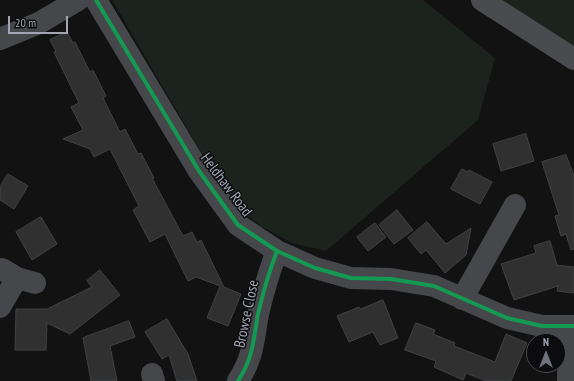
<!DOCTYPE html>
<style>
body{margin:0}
#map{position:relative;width:574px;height:381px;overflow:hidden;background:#121212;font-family:"PT Sans Narrow",sans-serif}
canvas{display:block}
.north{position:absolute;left:526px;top:333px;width:40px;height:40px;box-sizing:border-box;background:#0c0c0e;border:1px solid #484a50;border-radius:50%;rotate:0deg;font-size:11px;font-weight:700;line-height:16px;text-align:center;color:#a2a6b4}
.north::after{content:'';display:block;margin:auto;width:14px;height:18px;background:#70727b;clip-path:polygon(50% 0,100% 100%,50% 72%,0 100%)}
.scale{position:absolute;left:8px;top:16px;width:60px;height:18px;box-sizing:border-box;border:2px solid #a2a6b4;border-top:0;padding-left:5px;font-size:12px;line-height:14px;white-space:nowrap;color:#a2a6b4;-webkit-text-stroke:3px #0c0c0e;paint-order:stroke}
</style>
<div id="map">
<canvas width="574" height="381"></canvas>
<div class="north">N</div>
<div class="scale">20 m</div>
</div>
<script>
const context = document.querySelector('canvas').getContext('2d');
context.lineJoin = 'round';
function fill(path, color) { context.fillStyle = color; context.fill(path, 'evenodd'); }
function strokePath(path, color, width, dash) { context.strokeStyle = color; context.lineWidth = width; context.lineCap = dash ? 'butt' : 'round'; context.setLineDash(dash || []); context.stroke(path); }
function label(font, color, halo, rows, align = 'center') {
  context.font = font + ' "PT Sans Narrow",sans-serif'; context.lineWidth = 3; context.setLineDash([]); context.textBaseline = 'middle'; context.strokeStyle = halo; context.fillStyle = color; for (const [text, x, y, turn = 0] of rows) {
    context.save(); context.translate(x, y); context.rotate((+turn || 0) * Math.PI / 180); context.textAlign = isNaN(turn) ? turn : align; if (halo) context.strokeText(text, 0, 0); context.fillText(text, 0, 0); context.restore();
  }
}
const green = new Path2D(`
 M112 0H423L495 58 478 120 326 251 292 243 262 227 236 207 205 159Z
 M496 0H574V50Z`);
const building = new Path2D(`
 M67 32 73 43 75 42 90 72 93 70 106 96 103 98 120 132 125 129 138 154 141 153 154 178H152L183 236 192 232 197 242 201 240 224 287 241 294 228 326 207 318 220 286 196 277 188 281 165 234 150 242 133 210 139 206 110 149 94 157 90 149 63 139 83 130 71 107 79 103 54 52 56 51 50 40Z
 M526 134 534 161 501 171 493 144Z
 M566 155 574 176V249L571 250 566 234 561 236 555 216 559 215 542 162Z
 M462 169 468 172 469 170 492 182 480 204 451 189Z
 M8 174 28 186 14 209 0 200V187Z
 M397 210 413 230 394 244 379 225Z
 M41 217 57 244 32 260 16 232Z
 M427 222 446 244 471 228 466 255 445 273 426 250 421 254 408 238Z
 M375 223 386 237 368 251 357 237Z
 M550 241 557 265 574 267V293L557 291 558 286 514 300 501 264 536 253 534 246Z
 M100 270 120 295 70 334 47 323 46 350H15L16 309H47L92 287 87 281Z
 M383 300 398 338 380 345 373 332 349 342 337 316 359 307 360 309Z
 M167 319 188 354 197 381H177L169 355 162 359 145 332Z
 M129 321 135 337 110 346 117 381H91L83 338Z
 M416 323 435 330 433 334 455 343 454 346 495 362 506 334 527 343 511 381H486L466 373 463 380 434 367 436 361 405 350Z`);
const street = new Path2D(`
 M96 0 199 171 238 225 277 251 315 268 351 278 391 279 434 286 507 318 542 326H574
 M0 39 39 23 78 0
 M2 269 17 278 35 283
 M462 299 515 205
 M0 307 17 278
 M152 374 154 381
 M238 381C254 356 253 341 258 314 263 292 269 272 277 251
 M568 381 569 326`);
const secondary = new Path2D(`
 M482 0 574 59`);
const cycleway = new Path2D(`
 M96 0 199 171 238 225 277 251 315 268 351 278 391 279 434 286 507 318 542 326H574
 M238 381C254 356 253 341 258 314 263 292 269 272 277 251`);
const streetNames = [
 ["Heldhaw Road",226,185,53],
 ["Browse Close",247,314,-78]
];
fill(green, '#1c221d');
fill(building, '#303031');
strokePath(building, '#404246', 1);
strokePath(street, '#46474b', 22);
strokePath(secondary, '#4a4b4f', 22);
strokePath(cycleway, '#139951', 4);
label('15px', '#a2a6b4', '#0c0c0e', streetNames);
</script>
